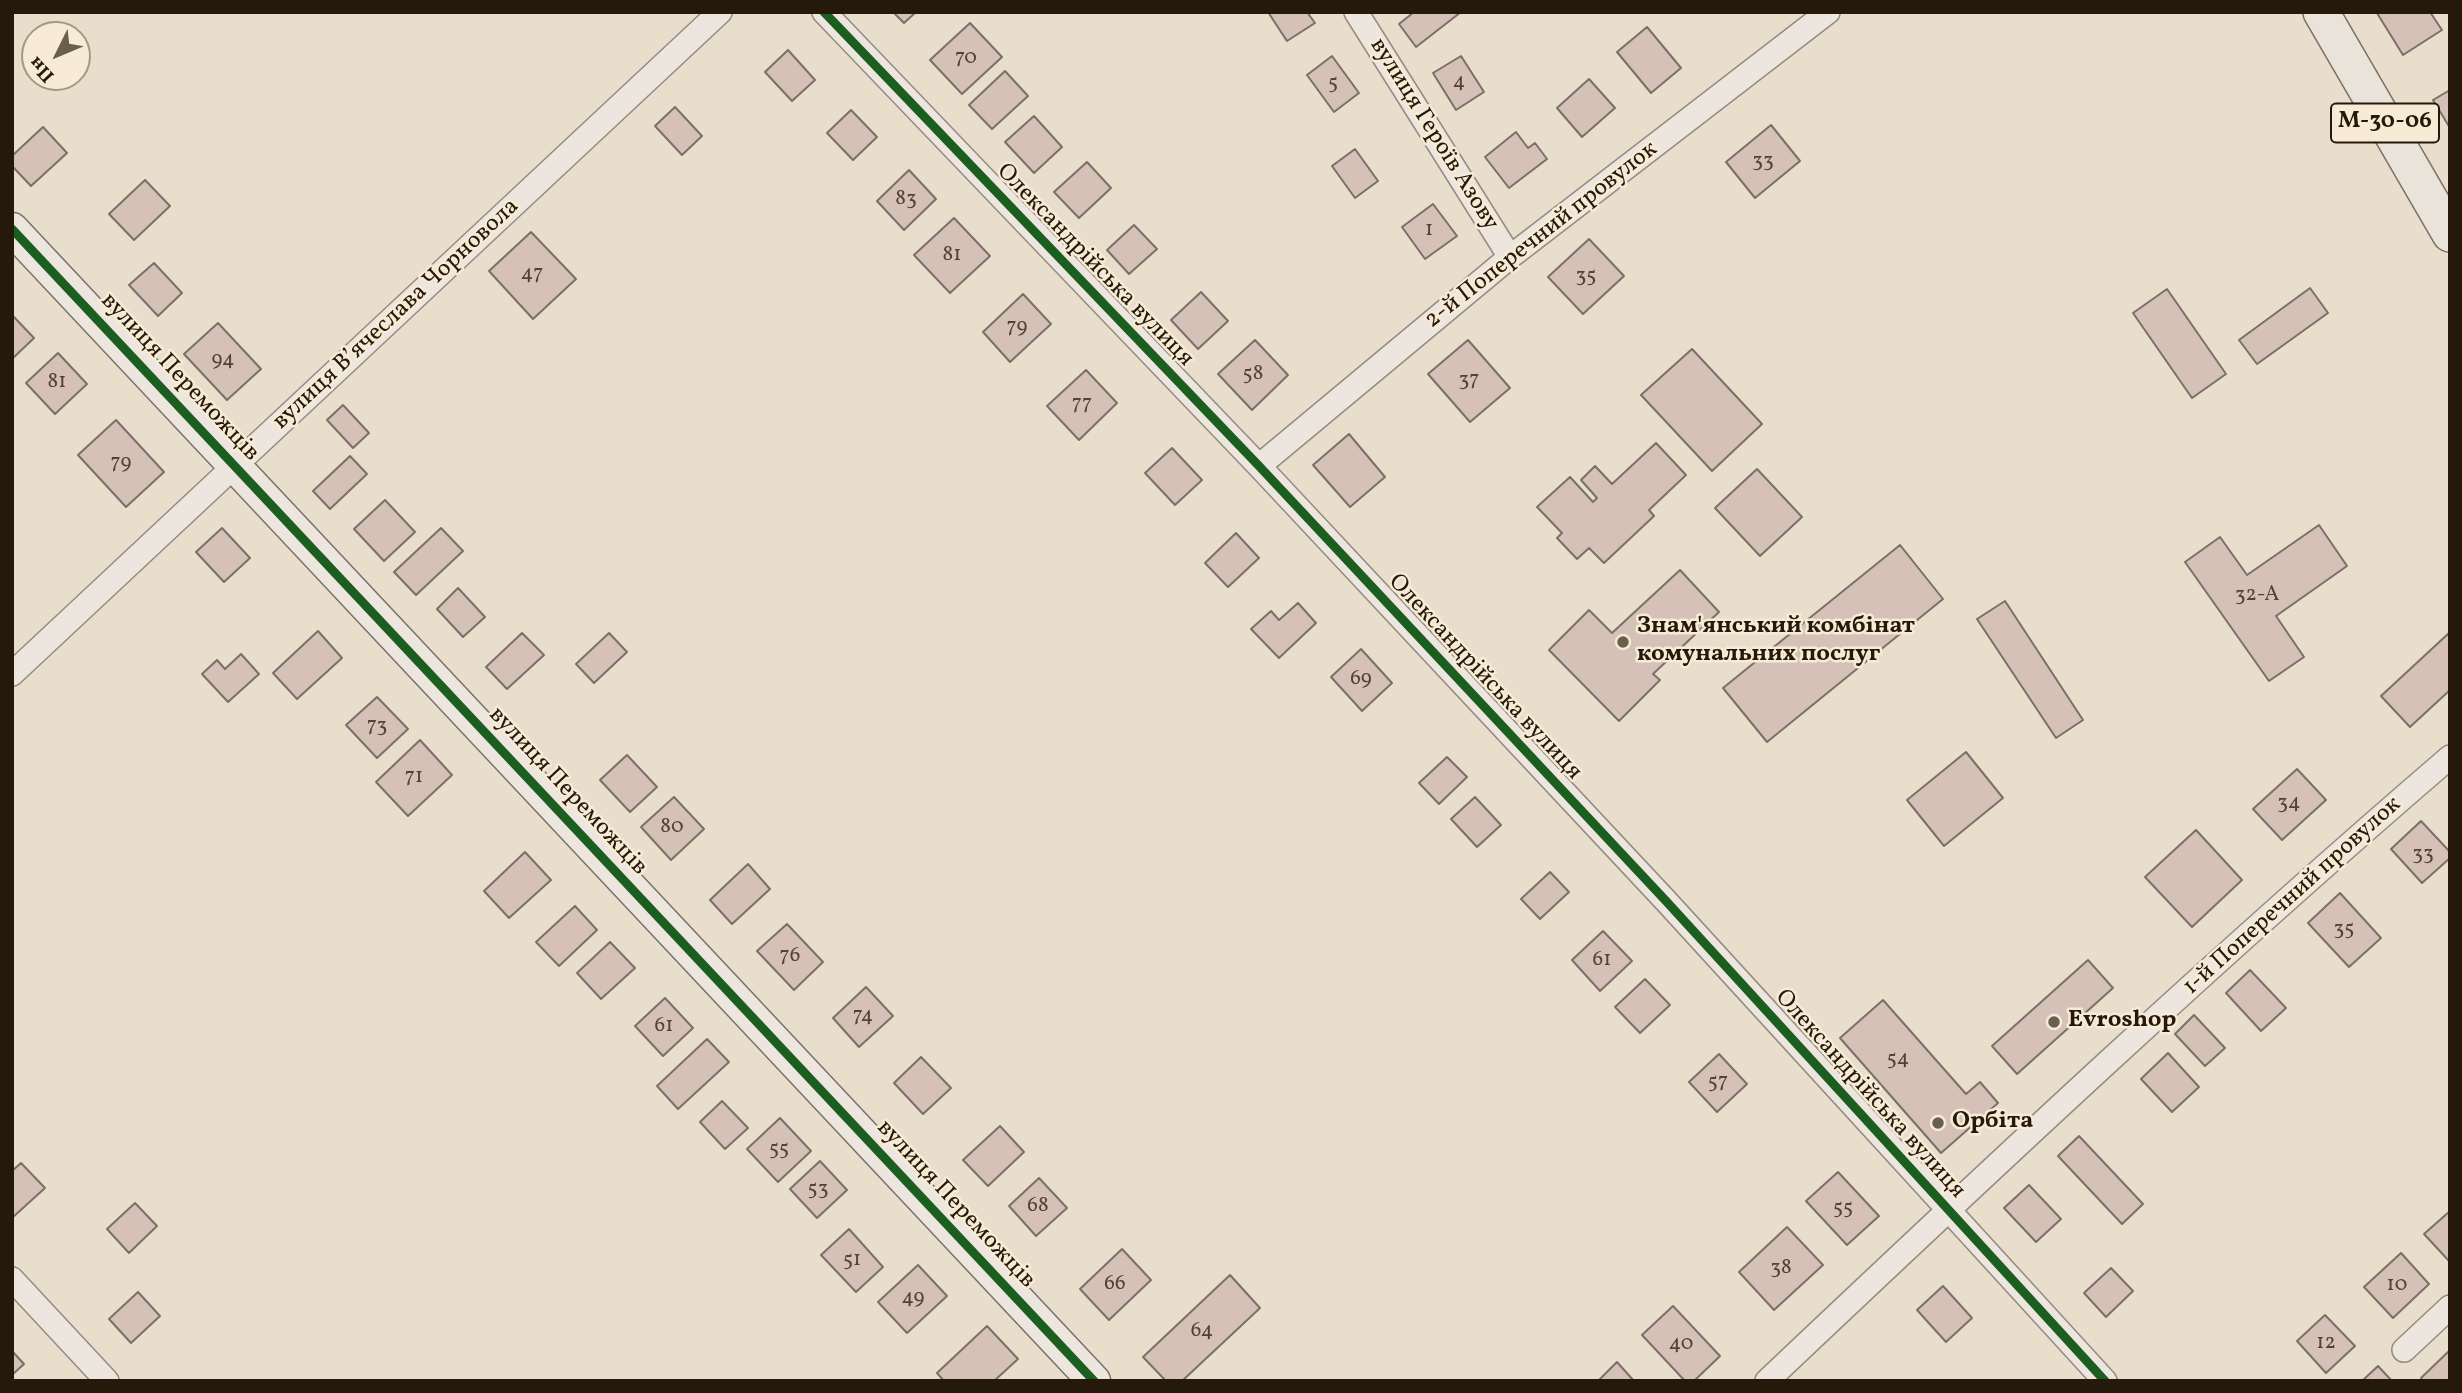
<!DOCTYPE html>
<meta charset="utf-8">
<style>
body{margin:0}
#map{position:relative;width:2462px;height:1393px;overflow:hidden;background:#e9ddcc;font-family:Vollkorn,serif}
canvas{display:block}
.frame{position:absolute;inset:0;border:14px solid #25190c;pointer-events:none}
.north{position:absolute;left:21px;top:21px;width:70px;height:70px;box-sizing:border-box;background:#f8ebd6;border:2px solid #a49785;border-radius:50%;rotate:227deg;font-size:19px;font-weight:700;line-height:28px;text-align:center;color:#25190c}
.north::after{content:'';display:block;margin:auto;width:24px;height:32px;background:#6a5e4f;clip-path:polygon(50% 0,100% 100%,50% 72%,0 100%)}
</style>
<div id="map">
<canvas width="2462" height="1393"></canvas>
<div class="frame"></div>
<div class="north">Пн</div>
</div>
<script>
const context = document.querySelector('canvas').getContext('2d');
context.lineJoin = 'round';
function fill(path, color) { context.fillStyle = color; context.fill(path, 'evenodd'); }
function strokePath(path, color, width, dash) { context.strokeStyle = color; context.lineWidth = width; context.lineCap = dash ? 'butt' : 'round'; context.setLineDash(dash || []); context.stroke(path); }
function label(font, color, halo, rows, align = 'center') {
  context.font = font + ' Vollkorn,serif'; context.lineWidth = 5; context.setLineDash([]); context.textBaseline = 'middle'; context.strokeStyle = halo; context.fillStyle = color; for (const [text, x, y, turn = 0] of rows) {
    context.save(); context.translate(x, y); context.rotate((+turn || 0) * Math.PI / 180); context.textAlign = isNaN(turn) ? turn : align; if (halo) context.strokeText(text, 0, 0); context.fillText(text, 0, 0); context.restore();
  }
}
const building = new Path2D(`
 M893 12H916L904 23Z
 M1268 12H1307L1315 23 1287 41Z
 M1414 12H1461L1416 47 1399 24Z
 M2430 12 2442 30 2403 55 2377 13Z
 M970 23 1002 57 962 94 930 60Z
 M1647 27 1681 68 1651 93 1617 52Z
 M788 50 815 80 792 101 765 72Z
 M1332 56 1359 93 1334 112 1307 75Z
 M1461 56 1484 92 1456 110 1433 73Z
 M1005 71 1028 96 992 129 969 105Z
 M1589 79 1615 108 1582 137 1557 108Z
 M2450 90V128L2433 100Z
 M675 107 702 136 682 155 655 126Z
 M851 110 877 137 853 160 827 133Z
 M1034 116 1062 147 1034 173 1005 142Z
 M1771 125 1800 161 1755 198 1726 162Z
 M43 127 67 153 31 186 12 166V156Z
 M1516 132 1528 148 1535 143 1547 159 1509 188 1485 157Z
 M1355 149 1378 181 1355 198 1332 166Z
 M1087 162 1111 188 1079 218 1054 192Z
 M909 170 936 199 904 230 877 201Z
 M145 180 170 206 134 240 109 214Z
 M1433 204 1457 236 1425 259 1402 227Z
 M954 218 990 256 950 293 914 255Z
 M1134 225 1157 249 1129 274 1107 250Z
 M531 232 576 279 533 319 489 271Z
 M1589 239 1624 276 1583 314 1548 277Z
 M154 263 182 293 158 316 129 285Z
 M2310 288 2328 313 2257 364 2239 340Z
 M2167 289 2226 374 2192 398 2133 313Z
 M1201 292 1228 321 1198 349 1171 320Z
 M1023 294 1051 324 1010 362 983 332Z
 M13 316 34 338 12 359V317Z
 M218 323 261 369 227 400 184 354Z
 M1255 340 1288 375 1252 410 1218 374Z
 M1468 340 1510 388 1470 422 1428 374Z
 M1692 349 1762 424 1712 471 1641 395Z
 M58 353 87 384 55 414 26 383Z
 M1086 370 1117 403 1079 440 1047 406Z
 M343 405 369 433 353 448 327 420Z
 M116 420 164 472 126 507 78 455Z
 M1349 434 1385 477 1350 507 1313 465Z
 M1656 443 1686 475 1649 510 1654 516 1604 563 1589 548 1577 559 1557 538 1562 533 1537 507 1570 477 1593 502 1597 498 1581 480 1595 466 1612 484Z
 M1172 448 1202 480 1175 505 1145 473Z
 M350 456 367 474 330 509 313 491Z
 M1757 469 1802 517 1760 556 1715 508Z
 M385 500 415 532 384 561 354 529Z
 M2319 525 2347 566 2276 616 2304 657 2269 681 2185 562 2220 537 2247 575Z
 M222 528 250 558 224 582 196 552Z
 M441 528 463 551 416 595 394 572Z
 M1236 533 1259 558 1228 587 1205 563Z
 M1900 545 1943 599 1767 742 1723 688Z
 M1680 570 1719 612 1653 674 1660 680 1619 721 1549 650 1589 610 1612 633Z
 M458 588 485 617 463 637 437 609Z
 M2005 601 2083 720 2056 738 1977 619Z
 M1298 603 1316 623 1279 658 1251 629 1271 611 1279 620Z
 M318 631 342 658 297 699 273 673Z
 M522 633 544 655 507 689 486 667Z
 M609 633 627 652 594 683 576 664Z
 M2449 633 2450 690 2410 727 2381 696Z
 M1361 649 1392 683 1362 711 1331 677Z
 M241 654 259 674 228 702 202 674 217 660 225 669Z
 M377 697 408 729 377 758 346 725Z
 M420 740 452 775 408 816 376 782Z
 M1966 752 2003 798 1944 846 1907 800Z
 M627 755 657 787 630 812 600 780Z
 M1447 757 1467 777 1439 804 1419 783Z
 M2297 769 2326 800 2282 840 2253 809Z
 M674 797 704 829 671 860 641 827Z
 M1475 797 1501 825 1477 847 1451 819Z
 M2421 821 2450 852V858L2422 883 2391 849Z
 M2196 830 2242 880 2192 927 2145 877Z
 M525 852 551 880 509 918 484 891Z
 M748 864 770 889 732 924 710 900Z
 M1550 872 1569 892 1540 919 1521 899Z
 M2340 893 2381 938 2349 967 2308 923Z
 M575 906 597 930 559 966 536 942Z
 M787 924 823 962 794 990 757 951Z
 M1603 931 1632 961 1600 991 1572 960Z
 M610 942 635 968 601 999 577 973Z
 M2088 960 2113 988 2017 1074 1992 1046Z
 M2250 970 2286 1008 2261 1031 2226 993Z
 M1645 979 1670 1005 1640 1033 1615 1007Z
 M866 987 893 1016 859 1047 833 1018Z
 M665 998 693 1028 663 1056 635 1026Z
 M1883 1000 1966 1094 1980 1082 1998 1103 1941 1153 1840 1038Z
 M2194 1015 2225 1048 2205 1066 2175 1034Z
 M707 1039 729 1062 678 1109 657 1086Z
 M2168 1053 2199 1087 2172 1112 2141 1079Z
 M1719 1054 1747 1084 1717 1112 1689 1082Z
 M921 1057 951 1088 923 1114 894 1083Z
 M722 1101 748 1128 725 1149 700 1122Z
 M780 1118 811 1151 778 1182 747 1149Z
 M1000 1126 1024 1152 988 1186 963 1160Z
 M2079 1136 2143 1204 2122 1224 2058 1156Z
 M820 1161 847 1190 817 1218 790 1189Z
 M21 1163 45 1188 12 1218V1171Z
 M1838 1172 1879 1216 1847 1245 1806 1201Z
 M1039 1178 1067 1208 1036 1236 1009 1206Z
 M2029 1185 2061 1219 2036 1242 2004 1208Z
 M135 1203 157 1226 129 1253 107 1229Z
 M2450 1211V1260L2449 1261 2424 1234Z
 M1787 1227 1823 1265 1774 1310 1739 1272Z
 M849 1229 883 1267 856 1292 821 1255Z
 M1122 1249 1151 1280 1109 1320 1080 1289Z
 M2401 1253 2429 1284 2393 1318 2364 1287Z
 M918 1265 947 1296 907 1333 878 1302Z
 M2111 1268 2133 1291 2106 1317 2084 1293Z
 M1230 1275 1260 1308 1182 1381H1166L1143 1357Z
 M1943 1286 1972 1318 1946 1342 1917 1310Z
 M138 1292 160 1316 131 1343 109 1319Z
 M1673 1306 1720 1356 1694 1381H1685L1642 1335Z
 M2325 1315 2355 1346 2326 1373 2297 1341Z
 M987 1326 1018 1359 994 1381H944L937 1373Z
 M12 1351 24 1364 12 1375Z
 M2449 1351 2450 1381H2423L2421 1378Z
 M1617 1362 1634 1381H1598Z
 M2378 1366 2392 1381H2362Z`);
const street = new Path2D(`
 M824 12 1259 466 1666 901 2105 1381
 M1356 12 1510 257
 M1259 466 1510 257 1828 12
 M12 674 720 12
 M12 1279 107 1381
 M2404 1350 2450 1307
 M1767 1381C1991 1169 2216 958 2450 757`);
const secondary = new Path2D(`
 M12 229 1094 1381`);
const primary = new Path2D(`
 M2321 12 2450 234`);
const cycleway = new Path2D(`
 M824 12 1259 466 1666 901 2105 1381
 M12 229 1094 1381`);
const markers = [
 [1623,642,7,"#6a5e4f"],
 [2054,1022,7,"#6a5e4f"],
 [1938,1123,7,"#6a5e4f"]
];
const numberNames = [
 ["70",966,59],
 ["4",1459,83],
 ["5",1333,84],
 ["33",1763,162],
 ["83",906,200],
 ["1",1429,231],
 ["81",952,256],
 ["47",532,275],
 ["35",1586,277],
 ["79",1017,328],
 ["94",223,361],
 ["58",1253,375],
 ["37",1469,381],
 ["81",57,383],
 ["77",1082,405],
 ["79",121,464],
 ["32-А",2257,596],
 ["69",1361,680],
 ["73",377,727],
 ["71",414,778],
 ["34",2289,804],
 ["80",672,828],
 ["33",2423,855],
 ["35",2344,930],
 ["76",790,957],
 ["61",1602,961],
 ["74",863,1017],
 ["61",664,1027],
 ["54",1898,1060],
 ["57",1718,1083],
 ["55",779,1150],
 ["53",818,1190],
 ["68",1038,1207],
 ["55",1843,1209],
 ["51",852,1261],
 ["38",1781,1269],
 ["66",1115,1285],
 ["10",2397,1286],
 ["49",913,1299],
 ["64",1202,1332],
 ["12",2326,1344],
 ["40",1681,1345]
];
const shields = [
 [2385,123,108]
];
const shieldNames = [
 ["М-30-06",2385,123]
];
const streetNames = [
 ["вулиця Героїв Азову",1433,135,58],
 ["2-й Поперечний провулок",1542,236,-38],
 ["Олександрійська вулиця",1094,266,46],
 ["вулиця Вʼячеслава Чорновола",397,315,-43],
 ["вулиця Переможців",179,378,47],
 ["Олександрійська вулиця",1484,678,47],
 ["вулиця Переможців",567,792,47],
 ["1-й Поперечний провулок",2293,897,-42],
 ["Олександрійська вулиця",1869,1095,48],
 ["вулиця Переможців",955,1205,47]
];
const poiNames = [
 ["Знам'янський комбінат",1637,628],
 ["комунальних послуг",1637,656],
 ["Evroshop",2068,1022],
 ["Орбіта",1952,1123]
];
fill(building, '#d5c1b7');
strokePath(building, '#797167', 2);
strokePath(street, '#948c81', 26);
strokePath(secondary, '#797167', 35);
strokePath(primary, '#797167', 38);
strokePath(street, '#ece6de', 23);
strokePath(secondary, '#ece6de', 32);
strokePath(primary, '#e9e3d9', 35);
strokePath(cycleway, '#1b5e20', 9);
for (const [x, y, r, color] of markers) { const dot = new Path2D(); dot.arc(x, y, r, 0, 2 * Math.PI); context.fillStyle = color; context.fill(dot); strokePath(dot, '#f8ebd6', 2.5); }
label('21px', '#514337', null, numberNames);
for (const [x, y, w] of shields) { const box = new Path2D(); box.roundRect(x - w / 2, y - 19.5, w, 39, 5); context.fillStyle = '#f8ebd6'; context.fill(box); strokePath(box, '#25190c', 2); }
label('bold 23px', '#25190c', null, shieldNames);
label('24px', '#25190c', '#f8ebd6', streetNames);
label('bold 24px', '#25190c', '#f8ebd6', poiNames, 'left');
</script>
